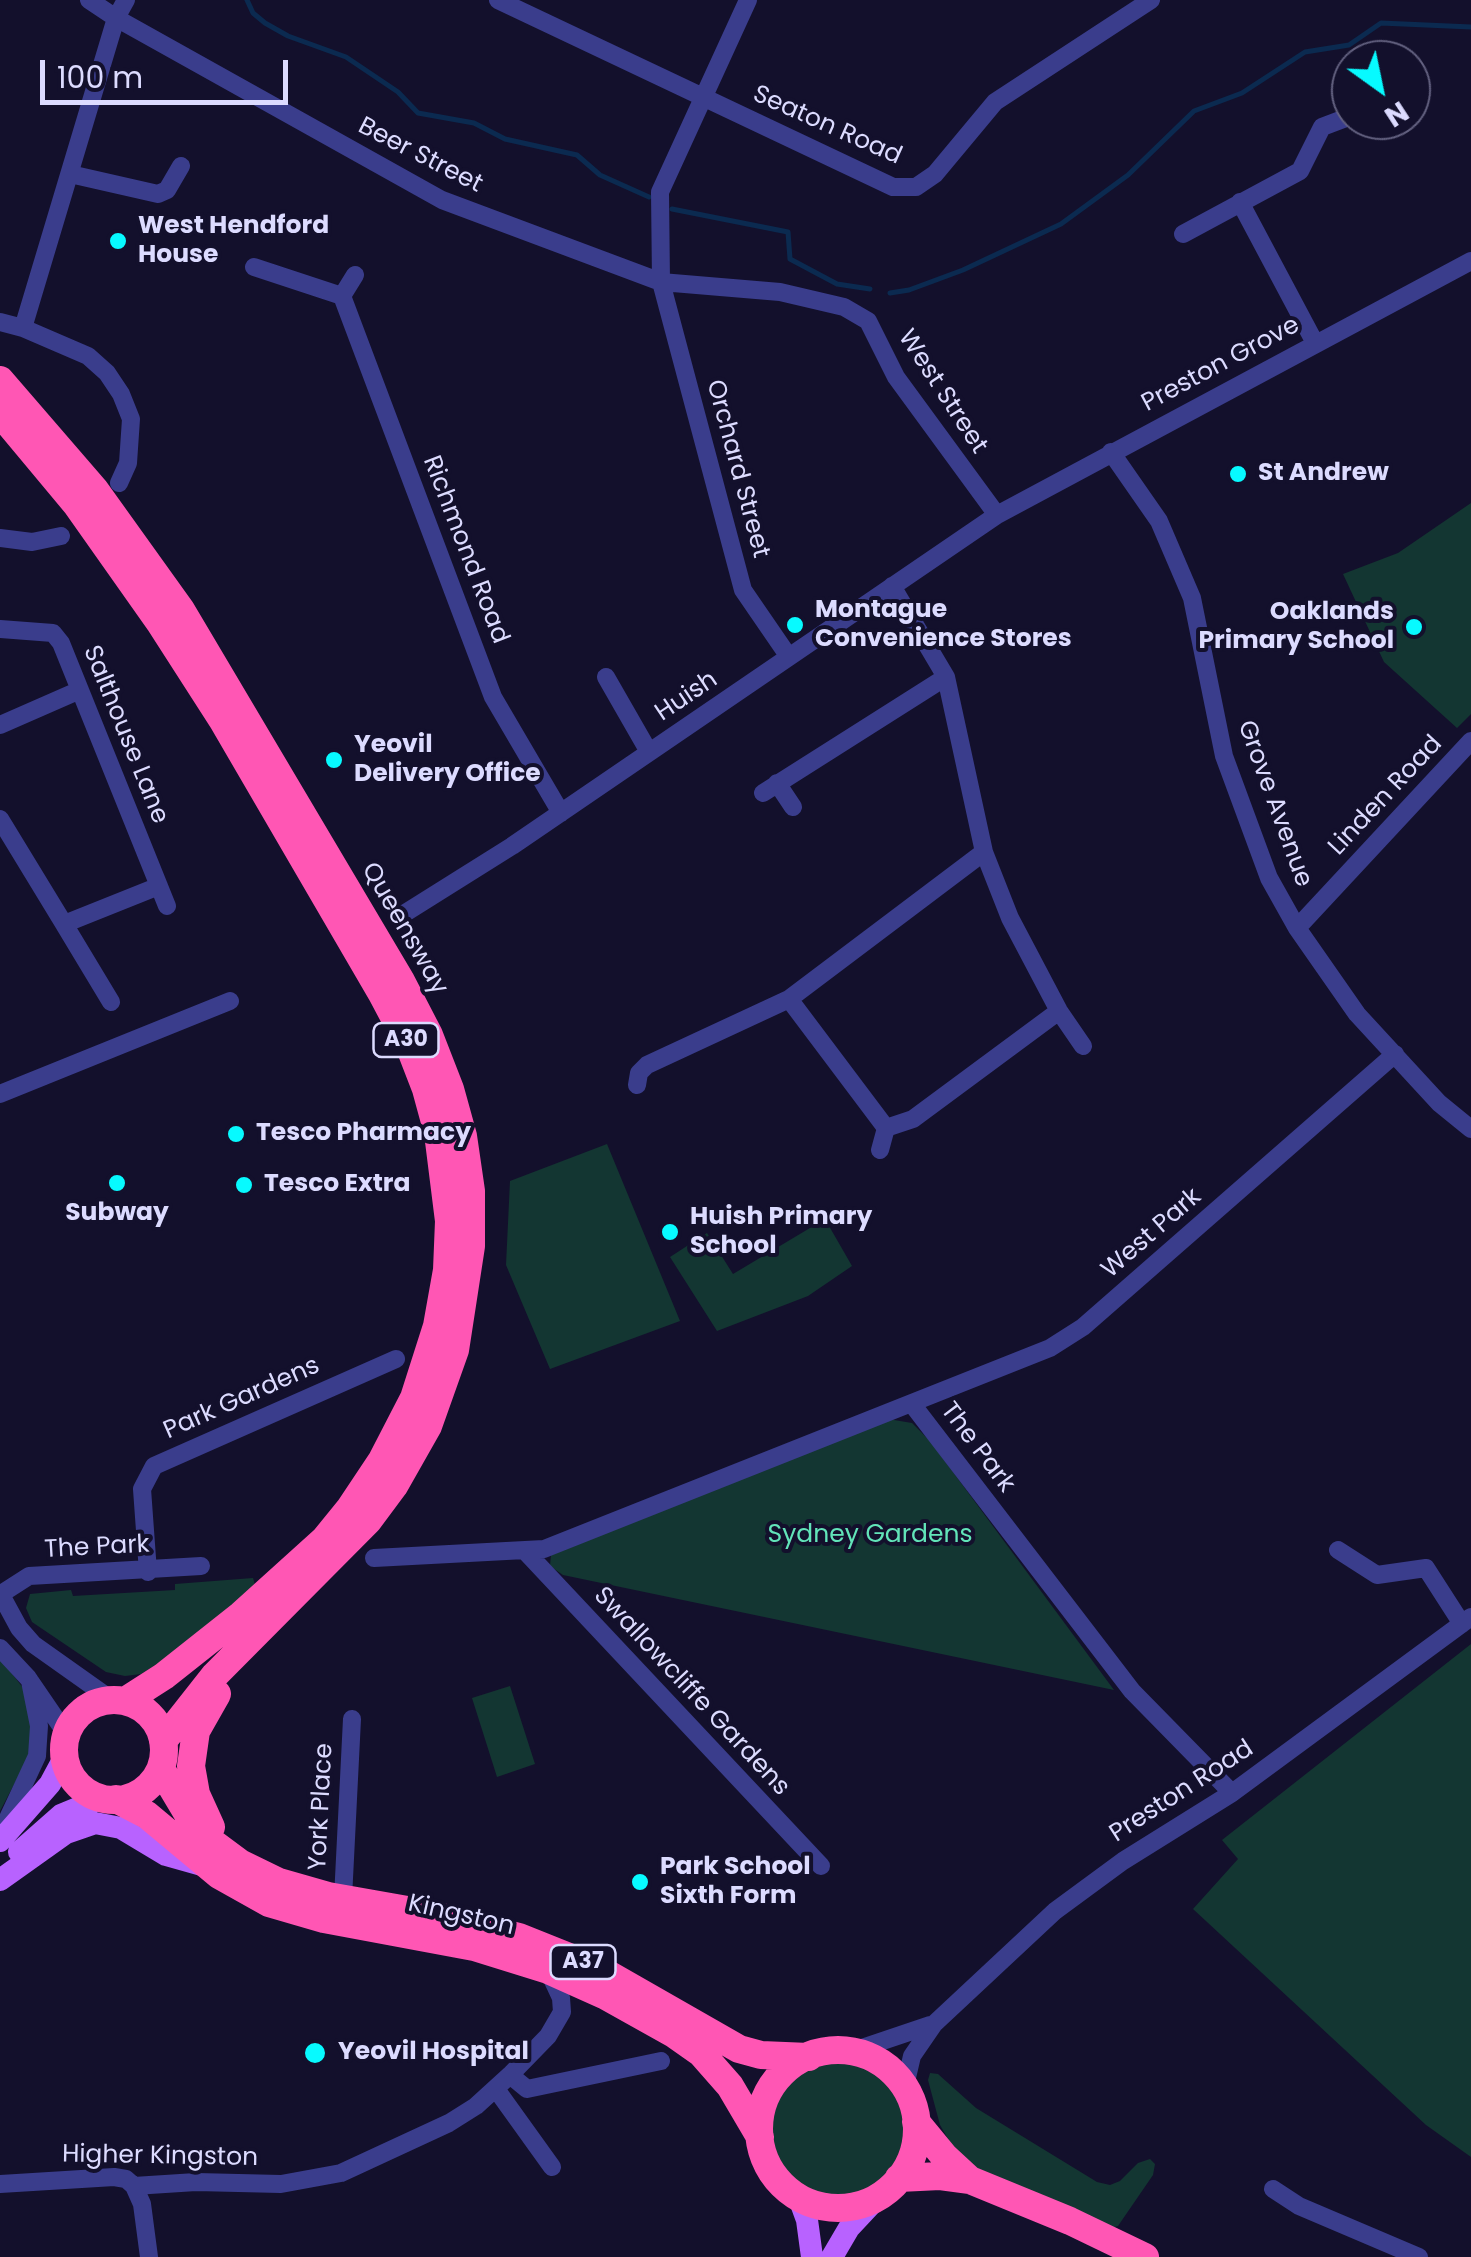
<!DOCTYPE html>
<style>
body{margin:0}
#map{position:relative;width:1471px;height:2257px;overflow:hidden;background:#13102c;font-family:Poppins,sans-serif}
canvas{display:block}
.north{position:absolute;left:1331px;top:40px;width:100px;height:100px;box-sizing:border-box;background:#13102c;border:2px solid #636180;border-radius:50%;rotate:147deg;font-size:28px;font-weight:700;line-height:40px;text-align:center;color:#dcdbff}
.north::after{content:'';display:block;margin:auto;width:35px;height:45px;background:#07faff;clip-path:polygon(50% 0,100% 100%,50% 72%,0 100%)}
.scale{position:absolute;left:40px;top:60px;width:248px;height:45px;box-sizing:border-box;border:5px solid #dcdbff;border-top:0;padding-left:12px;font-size:30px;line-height:35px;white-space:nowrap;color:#dcdbff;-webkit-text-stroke:8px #13102c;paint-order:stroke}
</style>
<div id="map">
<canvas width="1471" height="2257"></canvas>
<div class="north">N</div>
<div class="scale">100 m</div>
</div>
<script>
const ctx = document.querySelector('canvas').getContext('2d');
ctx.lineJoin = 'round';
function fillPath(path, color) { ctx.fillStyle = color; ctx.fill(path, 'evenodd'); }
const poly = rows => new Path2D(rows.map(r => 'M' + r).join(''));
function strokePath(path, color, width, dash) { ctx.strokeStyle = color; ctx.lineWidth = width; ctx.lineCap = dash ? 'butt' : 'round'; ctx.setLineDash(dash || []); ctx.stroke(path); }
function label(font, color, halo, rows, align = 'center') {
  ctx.font = font + ' Poppins,sans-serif'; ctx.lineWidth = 8; ctx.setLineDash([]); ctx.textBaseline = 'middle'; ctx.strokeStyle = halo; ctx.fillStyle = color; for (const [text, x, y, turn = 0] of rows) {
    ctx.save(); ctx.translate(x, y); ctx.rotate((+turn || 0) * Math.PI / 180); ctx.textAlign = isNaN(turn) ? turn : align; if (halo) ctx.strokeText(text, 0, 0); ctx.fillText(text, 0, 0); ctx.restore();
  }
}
fillPath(poly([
 [1471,503,1471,714,1457,728,1384,662,1343,574,1398,553],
 [607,1144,680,1321,550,1369,506,1265,510,1181],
 [825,1219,852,1266,808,1296,717,1331,670,1257,707,1233,733,1274],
 [888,1419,912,1423,930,1441,1114,1690,563,1575,550,1566,551,1555],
 [253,1578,256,1588,159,1663,141,1674,125,1676,106,1672,32,1622,26,1608,30,1594,71,1590,73,1596,175,1590,175,1584],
 [1471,1644,1471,2157,1426,2125,1193,1909,1238,1859,1222,1840],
 [0,1658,27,1693,32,1712,30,1754,0,1811],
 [510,1686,535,1764,497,1777,472,1698],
 '772 2129a67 67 0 1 1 134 0a67 67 0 1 1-134 0Z',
 [930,2073,938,2074,976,2108,1097,2182,1110,2185,1120,2181,1138,2163,1150,2159,1155,2164,1153,2175,1118,2226,1111,2228,978,2171,951,2144,940,2125,928,2080]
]), '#133632');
strokePath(poly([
 [247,0,253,13,265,23,288,36,346,57,398,92,418,113,474,123,505,139,577,155,600,175,649,197],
 [672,209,788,232,790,259,837,284,870,289],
 [890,293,909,290,963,270,1061,224,1128,175,1194,111,1242,93,1305,52,1349,45,1381,23,1471,27]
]), '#0b2a50', 5);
strokePath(poly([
 [89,0,116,18,442,200,661,282,780,292,844,307,868,321,896,377,997,515],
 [498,0,893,187,916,187,935,174,995,102,1151,0],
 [748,0,660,192,661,282,743,590,789,657],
 [1381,120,1386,130],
 [70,174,158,194,167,190,181,166],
 [1240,202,1315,343],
 [1183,234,1300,171,1322,127,1351,116],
 [254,267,342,296],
 [342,296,493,697,561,813],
 [342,296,355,275],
 [0,322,23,328,88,356,107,373,121,394,131,419,128,463,119,483],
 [23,328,116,18,126,0],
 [1111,452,1159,521,1192,598,1224,756,1269,878,1297,928,1357,1014,1439,1103,1471,1129],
 [0,538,32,542,61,536],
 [892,586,946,677,984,852,1010,918,1059,1011,1083,1046],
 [0,629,53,633,61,643,167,906],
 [606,677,649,752],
 [0,725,80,690],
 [777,783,793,807],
 [763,793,946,677],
 [0,819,64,924,159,886],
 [402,915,512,846,997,515,1471,261],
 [64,924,111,1002],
 [1297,928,1471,741],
 [789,999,886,1128],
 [637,1085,639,1073,647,1065,789,999,984,852],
 [0,1094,230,1001],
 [886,1128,913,1119,1059,1011],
 [880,1150,886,1128],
 [912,1404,1132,1691,1232,1793],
 [1338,1550,1377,1575,1426,1568,1462,1624],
 [526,1552,821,1866],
 [374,1558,544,1549,1050,1348,1083,1327,1395,1054],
 [148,1572,142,1489,154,1466,396,1359],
 [0,1593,19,1628,33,1644,112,1700],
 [1,1594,29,1576,201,1566],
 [0,1648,28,1678,67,1735],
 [2,1831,37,1756,39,1726,30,1681],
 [343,1898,352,1719],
 [850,2052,930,2025],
 [510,2075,548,2036,562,2012,561,1998,548,1970],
 [905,2086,912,2056,934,2024,1055,1911,1123,1861,1232,1793,1471,1617],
 [496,2089,552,2167],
 [0,2184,114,2177,126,2179,134,2186,196,2182,281,2184,341,2173,449,2123,476,2106,510,2075,527,2089,661,2061],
 [134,2186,142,2204,149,2257],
 [1273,2189,1299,2206,1419,2257]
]), '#3a3d8c', 18);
strokePath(poly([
 [0,1841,50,1784,65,1756],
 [19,1852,61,1815,102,1798],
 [0,1880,66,1833,95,1823,121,1828,166,1855,205,1866],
 [799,2198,807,2220,812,2257],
 [832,2257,849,2228,878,2197]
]), '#b862ff', 22);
strokePath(poly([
 [0,380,95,490,181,610,401,981,429,1035,450,1089,463,1136,471,1191,471,1246,455,1350,428,1426,394,1486,368,1521,215,1675,163,1741],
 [0,413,76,504,160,623,223,721,382,994,409,1045,426,1089,438,1133,449,1221,447,1270,437,1326,414,1398,382,1460,350,1508,324,1540,241,1615,164,1676,125,1701],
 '64 1750a50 50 0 1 1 100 0a50 50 0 1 1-100 0Z',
 [161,1769,195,1826,209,1840,240,1863,279,1882,328,1896,430,1914,519,1937,599,1969,739,2049,761,2055,809,2057],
 [116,1799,147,1815,219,1875,269,1903,324,1919,474,1947,548,1970,606,1996,674,2034,701,2053,730,2086,760,2137],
 [211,1827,196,1794,191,1766,196,1731,217,1694],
 '759 2129a79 79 0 1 1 158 0a79 79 0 1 1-158 0Z',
 [916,2122,944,2156,970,2180],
 [899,2178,940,2176,970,2180,1070,2221,1145,2257]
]), '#ff56b4', 28);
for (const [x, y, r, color] of [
 [118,241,10,"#07faff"],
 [1238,474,10,"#07faff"],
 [795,625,10,"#07faff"],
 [1414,627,10,"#07faff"],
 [334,760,10,"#07faff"],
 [236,1134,10,"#07faff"],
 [117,1183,10,"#07faff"],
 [244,1185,10,"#07faff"],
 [670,1232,10,"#07faff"],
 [640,1882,10,"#07faff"],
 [315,2053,12,"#07faff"]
]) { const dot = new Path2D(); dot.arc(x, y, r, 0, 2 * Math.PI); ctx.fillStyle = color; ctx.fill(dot); strokePath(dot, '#13102c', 4); }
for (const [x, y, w] of [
 [406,1040,65],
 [583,1962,65]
]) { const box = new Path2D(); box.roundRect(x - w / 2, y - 17, w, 34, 8); ctx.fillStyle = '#13102c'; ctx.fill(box); strokePath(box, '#dcdbff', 2.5); }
label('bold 22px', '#dcdbff', null, [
 ["A30",406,1040],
 ["A37",583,1962]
]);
label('25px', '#dcdbff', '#13102c', [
 ["Seaton Road",827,126,24],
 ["Beer Street",420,156,27],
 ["Preston Grove",1221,365,-28],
 ["West Street",942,392,57],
 ["Orchard Street",737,469,75],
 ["Richmond Road",465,550,69],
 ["Huish",687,697,-34],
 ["Salthouse Lane",125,735,68],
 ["Linden Road",1386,796,-47],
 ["Grove Avenue",1274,804,70],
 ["Queensway",404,929,60],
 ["West Park",1152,1234,-41],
 ["Park Gardens",242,1399,-24],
 ["The Park",977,1448,53],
 ["The Park",97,1548,-3],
 ["Swallowcliffe Gardens",691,1692,47],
 ["Preston Road",1182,1792,-33],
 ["York Place",322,1807,-87],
 ["Kingston",461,1916,13],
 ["Higher Kingston",160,2157,1]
]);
label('bold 25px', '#dcdbff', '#13102c', [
 ["West Hendford",138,227],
 ["House",138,256],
 ["St Andrew",1258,474],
 ["Montague",815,611],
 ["Convenience Stores",815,640],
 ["Oaklands",1394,613,"right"],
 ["Primary School",1394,642,"right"],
 ["Yeovil",354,746],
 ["Delivery Office",354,775],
 ["Tesco Pharmacy",256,1134],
 ["Tesco Extra",264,1185],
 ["Subway",117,1214,"center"],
 ["Huish Primary",690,1218],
 ["School",690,1247],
 ["Park School",660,1868],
 ["Sixth Form",660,1897],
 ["Yeovil Hospital",338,2053]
], 'left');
label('25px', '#62e4b9', '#13102c', [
 ["Sydney Gardens",870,1536]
]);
</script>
